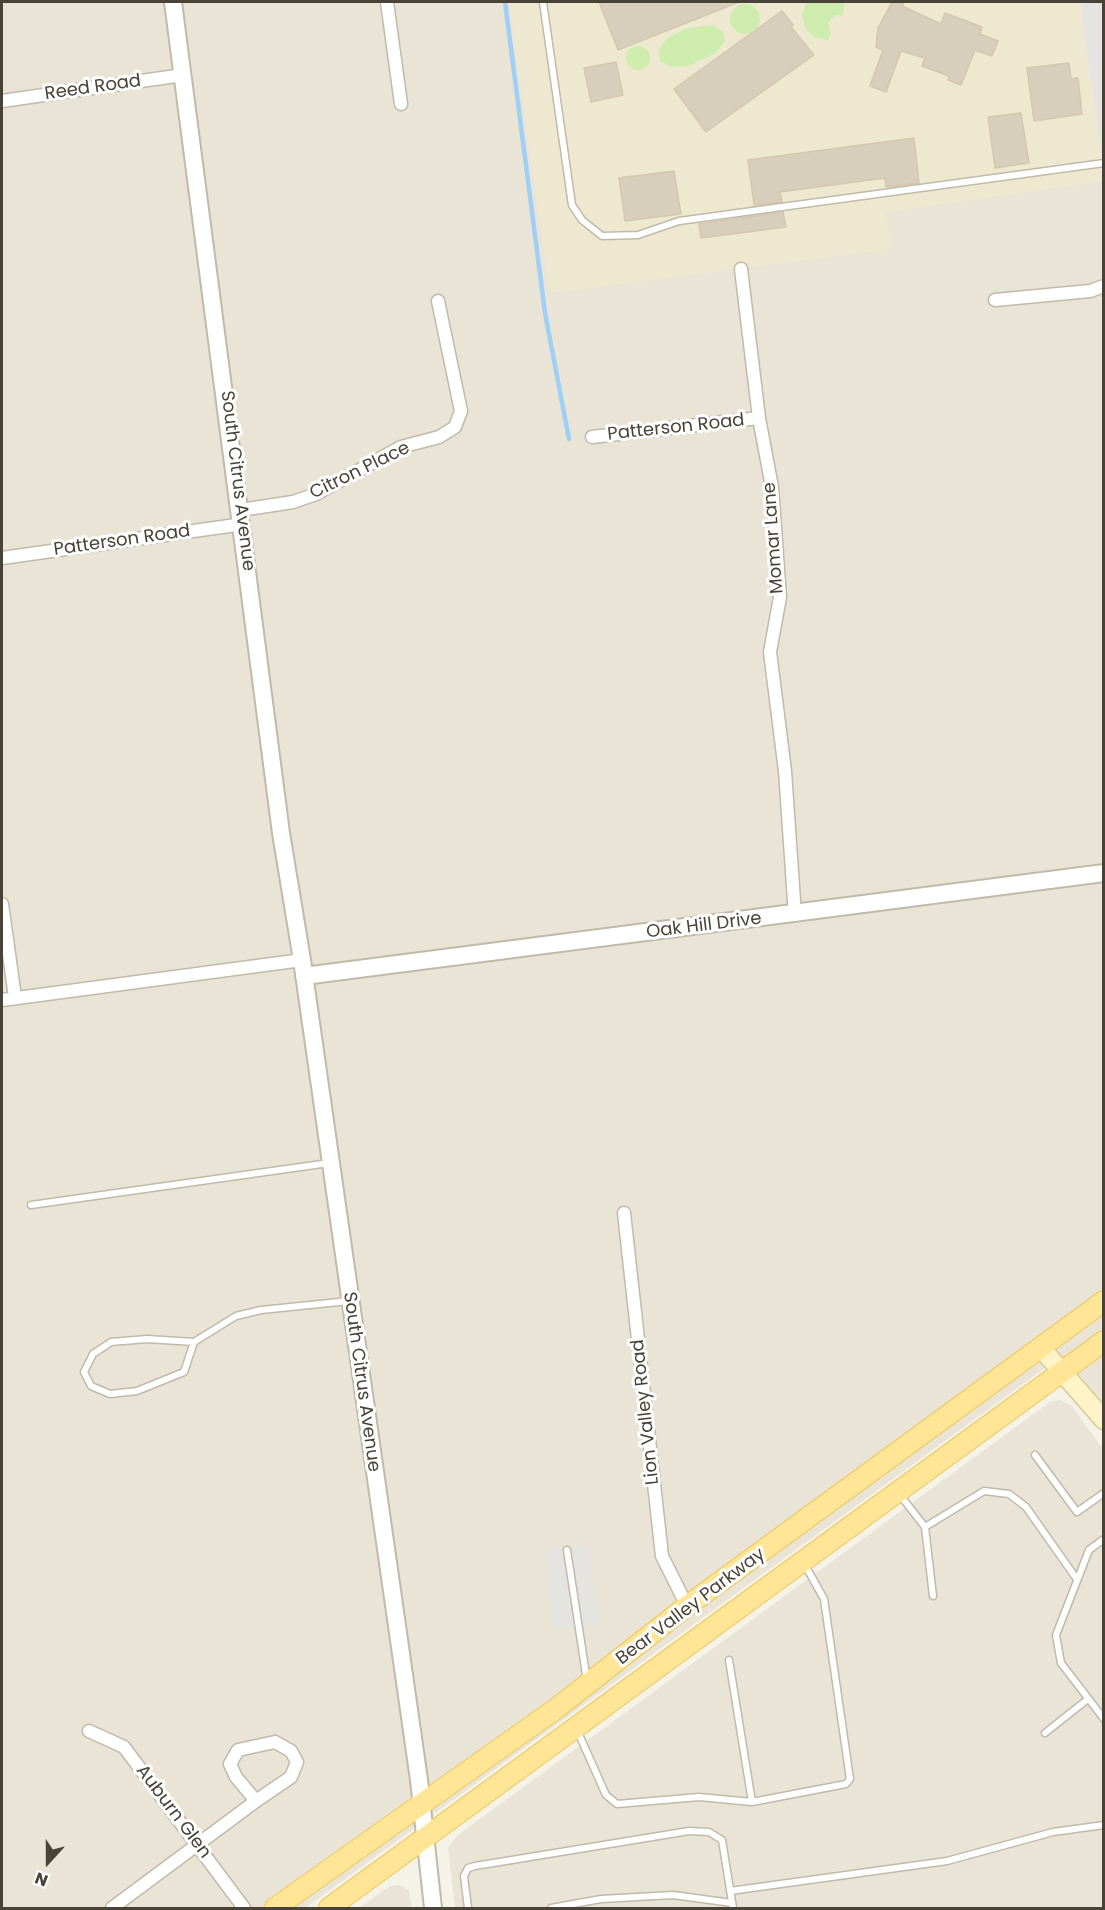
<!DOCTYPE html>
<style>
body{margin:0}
#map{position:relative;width:1105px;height:1910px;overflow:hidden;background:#f5f2e8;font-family:Poppins,sans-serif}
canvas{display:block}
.frame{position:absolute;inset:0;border:3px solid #494236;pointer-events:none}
.north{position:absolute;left:18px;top:1832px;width:60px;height:60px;-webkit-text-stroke:4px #fff;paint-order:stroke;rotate:201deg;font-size:16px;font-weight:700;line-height:24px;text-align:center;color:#494236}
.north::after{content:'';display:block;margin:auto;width:21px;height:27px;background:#494236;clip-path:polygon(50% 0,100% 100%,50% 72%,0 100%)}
</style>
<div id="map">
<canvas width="1105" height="1910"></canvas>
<div class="frame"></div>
<div class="north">N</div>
</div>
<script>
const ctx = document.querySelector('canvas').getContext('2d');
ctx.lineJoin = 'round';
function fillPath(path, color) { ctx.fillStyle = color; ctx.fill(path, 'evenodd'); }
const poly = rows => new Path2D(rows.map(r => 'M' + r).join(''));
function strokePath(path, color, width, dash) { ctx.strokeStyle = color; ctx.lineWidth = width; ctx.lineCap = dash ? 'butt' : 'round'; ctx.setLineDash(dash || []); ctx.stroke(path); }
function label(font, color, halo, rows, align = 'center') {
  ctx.font = font + ' Poppins,sans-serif'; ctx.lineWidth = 6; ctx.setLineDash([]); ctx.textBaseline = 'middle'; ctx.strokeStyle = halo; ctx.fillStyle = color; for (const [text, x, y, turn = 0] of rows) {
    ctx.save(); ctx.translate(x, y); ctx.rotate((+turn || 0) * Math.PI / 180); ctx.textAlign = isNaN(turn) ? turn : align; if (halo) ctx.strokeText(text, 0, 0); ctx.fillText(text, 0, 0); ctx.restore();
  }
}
fillPath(poly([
 [2,2,1103,2,1103,1420,1053,1362,305,1908,2,1908],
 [1060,1400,1071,1405,1103,1449,1103,1908,455,1908,448,1848,458,1835,1050,1402],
 [400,1885,409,1891,412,1908,359,1908,390,1886]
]), '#e9e4d5');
fillPath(poly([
 [509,2,1103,2,1103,181,886,212,890,249,550,293]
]), '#efe8d1');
fillPath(poly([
 [806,2,845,2,843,15,835,15,828,22,831,35,828,40,814,37,805,28,802,15],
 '730 19a15 15 0 1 1 30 0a15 15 0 1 1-30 0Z',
 [702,26,715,26,723,32,725,40,716,53,688,66,672,67,660,61,659,49,667,38,685,29],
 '626 58a12 12 0 1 1 24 0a12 12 0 1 1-24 0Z'
]), '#cdecad');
fillPath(poly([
 [1103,2,1103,161,1082,22,1082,3],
 [588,1545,598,1624,554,1629,545,1550]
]), '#e6e4e0');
strokePath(poly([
 [505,2,545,313,569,439]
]), '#a0cff6', 4.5);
const building = poly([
 [599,2,739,2,618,50,599,2],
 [892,2,904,2,902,6,941,24,945,13,982,27,980,34,998,41,992,56,975,50,961,85,948,80,949,76,922,66,925,58,901,51,886,92,870,86,883,50,876,47,878,28,892,2],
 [782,11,793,25,791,27,814,55,706,132,674,89,782,11],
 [616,62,623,95,591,102,584,68,616,62],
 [1069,63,1071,79,1078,78,1082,114,1034,121,1027,68,1069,63],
 [1021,113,1029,163,995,168,988,117,1021,113],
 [914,138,919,183,886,187,885,178,780,192,782,202,754,205,748,160,914,138],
 [674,171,681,214,625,221,619,178,674,171],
 [783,212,786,227,701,238,699,224,783,212]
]);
fillPath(building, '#d8cebc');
strokePath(building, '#d3c7af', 1.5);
const service = poly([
 [543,2,572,205,582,220,602,236,638,235,679,221,1104,163],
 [31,1205,329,1163],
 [194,1342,184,1372,137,1391,110,1394,91,1386,84,1372,93,1354,111,1342,147,1339,194,1342,236,1316,261,1310,349,1301],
 [1035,1455,1077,1512,1104,1493],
 [900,1495,925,1527,933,1596],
 [925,1527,984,1491,1009,1494,1026,1507,1076,1578],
 [1104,1539,1089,1550,1056,1635,1061,1663,1104,1719],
 [567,1550,587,1681],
 [729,1660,752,1802],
 [577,1730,606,1795,617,1804,699,1797,752,1802,846,1784,850,1779,824,1599,805,1565],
 [1045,1733,1088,1699],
 [730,1891,947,1861,1053,1832,1104,1825],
 [468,1908,464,1876,468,1868,475,1866,689,1831,709,1832,722,1840,733,1908],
 [551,1908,601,1899,673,1895,732,1903]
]);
const minor = poly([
 [387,2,401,104],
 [2,101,183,75],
 [741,269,759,418,772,487,780,597,770,652,785,771,795,915],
 [995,300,1090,291,1104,286],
 [592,437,759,418],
 [241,510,293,502,316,494,401,447,439,437,455,427,461,411,438,301],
 [2,558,243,524],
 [2,904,15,997],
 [2,1000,302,960],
 [624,1213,662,1556,687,1606],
 [89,1731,124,1747,244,1908],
 [275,1742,291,1751,297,1762,291,1777,256,1801,236,1777,230,1764,238,1750,275,1742],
 [112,1908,256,1801]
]);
const tertiary = poly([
 [173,2,281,833,302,960,419,1780,433,1908],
 [304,976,1104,873]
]);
const secondary = poly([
 [1042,1349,1104,1420]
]);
const primary = poly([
 [275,1908,557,1708,687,1606,1104,1301],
 [329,1908,1104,1341]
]);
strokePath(service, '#c1baa9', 9);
strokePath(minor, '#c1baa9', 15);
strokePath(tertiary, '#c1baa9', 20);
strokePath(secondary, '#d9c994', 21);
strokePath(primary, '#edc95e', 22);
strokePath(service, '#fff', 6);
strokePath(minor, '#fff', 12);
strokePath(tertiary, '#fff', 16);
strokePath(secondary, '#fff4c8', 18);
strokePath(primary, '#ffe697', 20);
label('18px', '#494236', '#fff', [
 ["Reed Road",93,88,-8],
 ["Patterson Road",676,428,-6],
 ["Citron Place",360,471,-26],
 ["South Citrus Avenue",237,481,83],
 ["Momar Lane",774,538,-94],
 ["Patterson Road",122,541,-8],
 ["Oak Hill Drive",704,926,-7],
 ["South Citrus Avenue",361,1382,82],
 ["Lion Valley Road",646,1412,-96],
 ["Bear Valley Parkway",691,1607,-37],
 ["Auburn Glen",173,1812,53]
]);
</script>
